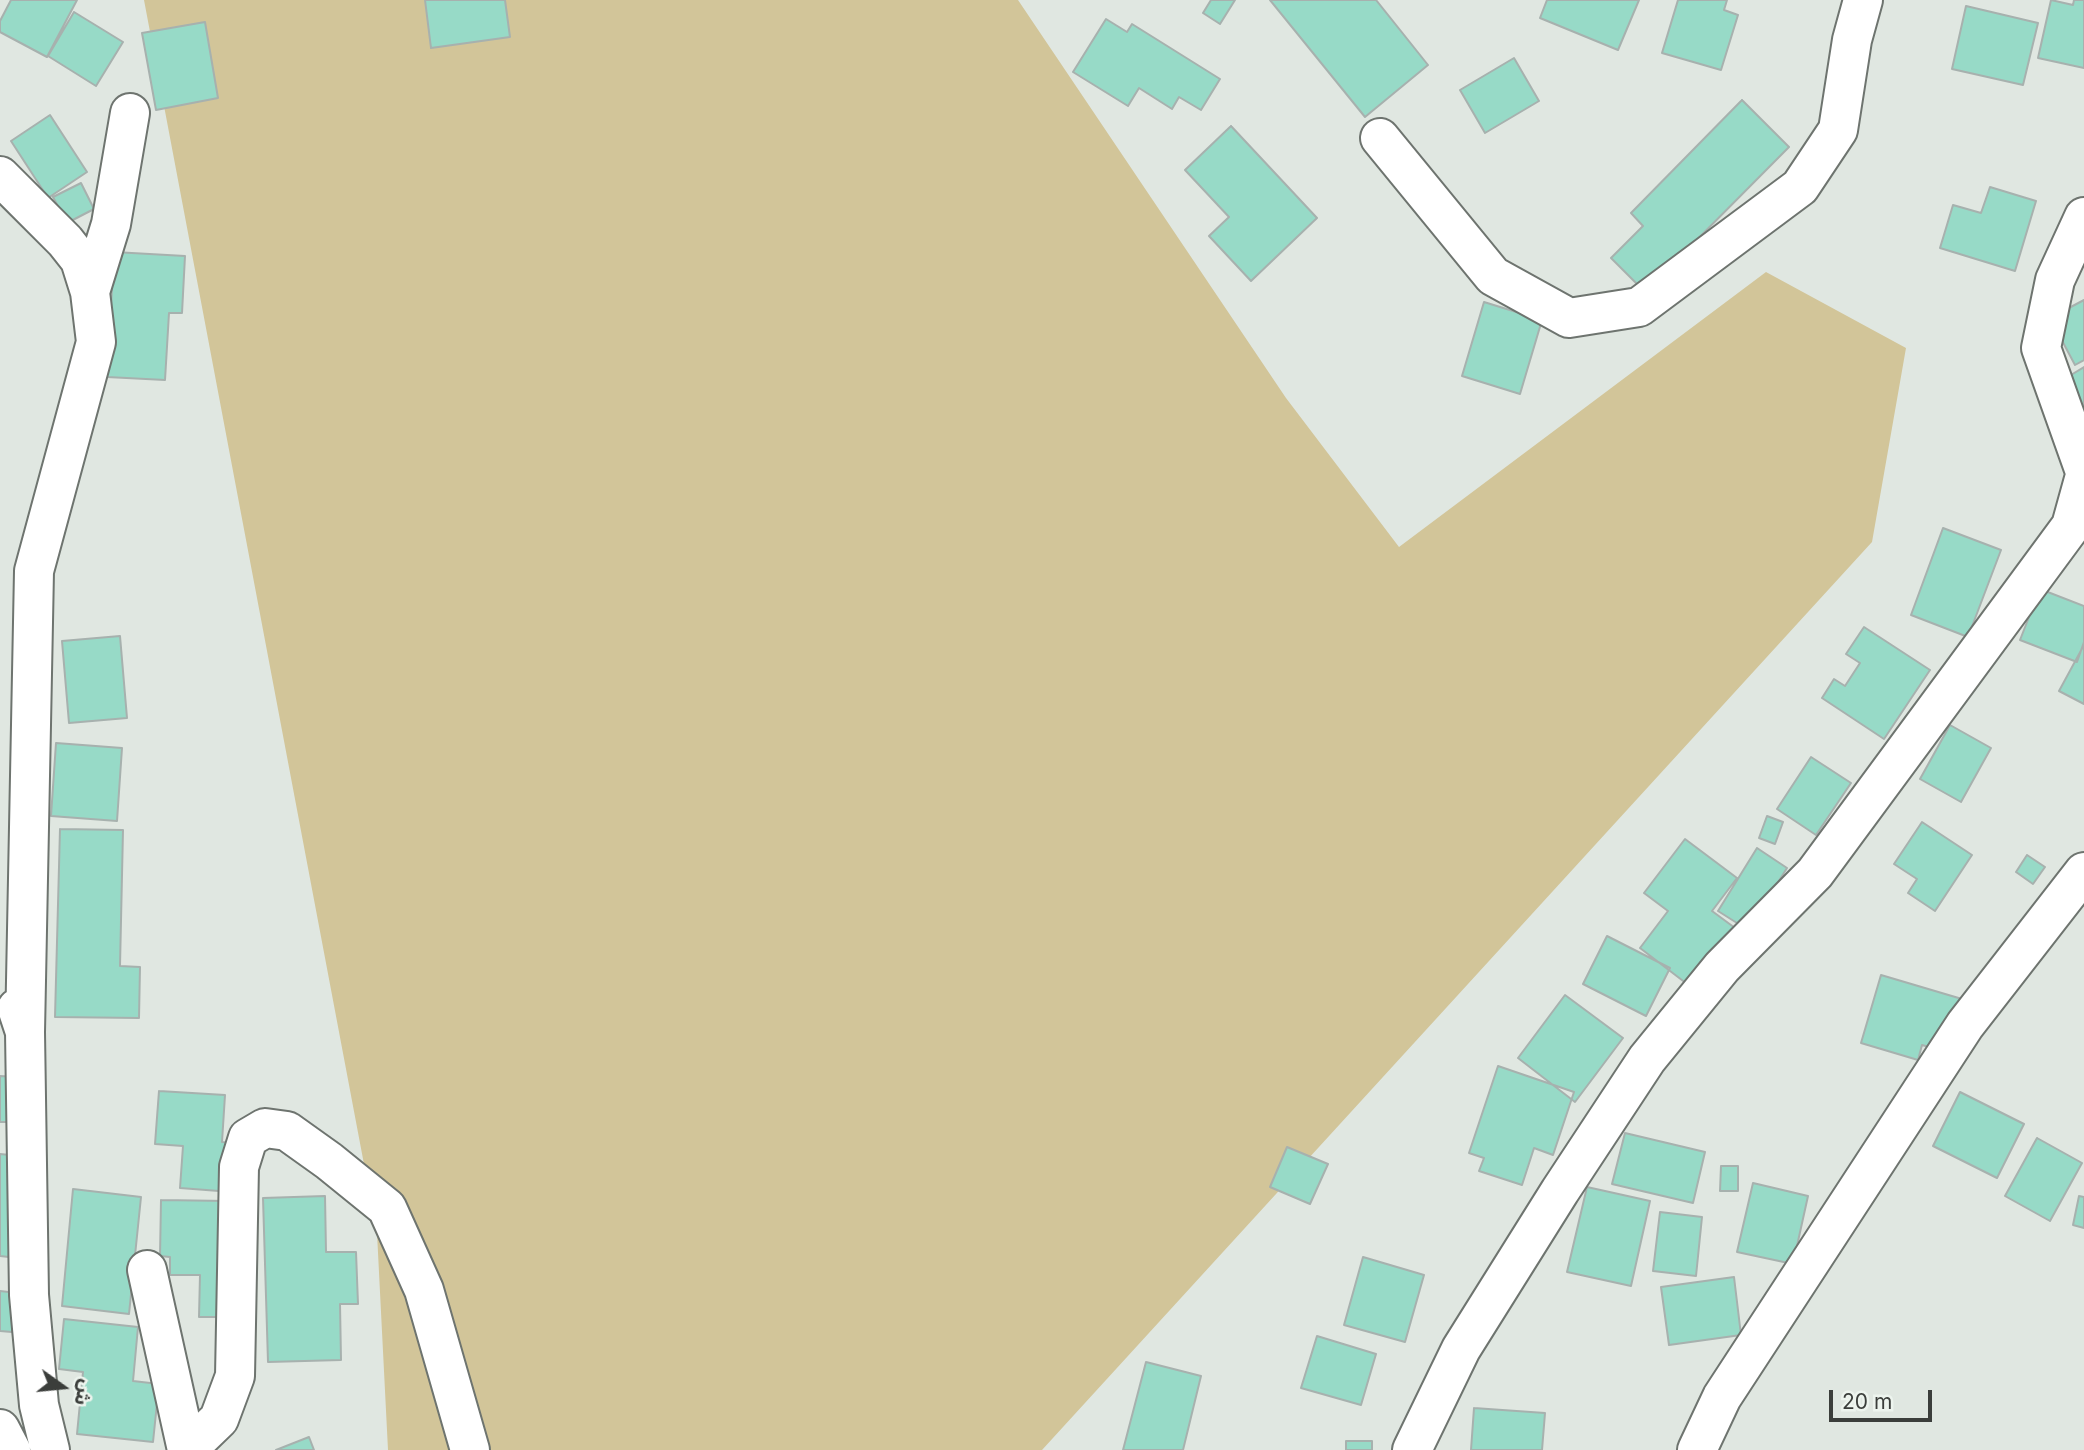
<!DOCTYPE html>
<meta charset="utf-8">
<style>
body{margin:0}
#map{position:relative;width:2084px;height:1450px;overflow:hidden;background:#e0e7e1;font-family:Inter,"Noto Sans Arabic",sans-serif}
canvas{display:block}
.north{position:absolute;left:28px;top:1352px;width:70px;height:70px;-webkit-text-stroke:5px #edf4ee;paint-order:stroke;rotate:105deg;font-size:19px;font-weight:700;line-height:28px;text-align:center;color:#3b3e3b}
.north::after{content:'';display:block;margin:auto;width:24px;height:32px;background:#3b3e3b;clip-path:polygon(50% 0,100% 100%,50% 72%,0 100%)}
.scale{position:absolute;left:1829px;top:1390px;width:103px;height:32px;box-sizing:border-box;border:4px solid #3b3e3b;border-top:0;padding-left:9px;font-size:21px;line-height:24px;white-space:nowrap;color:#3b3e3b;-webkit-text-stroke:5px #edf4ee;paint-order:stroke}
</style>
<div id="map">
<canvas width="2084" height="1450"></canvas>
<div class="north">ش</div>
<div class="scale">20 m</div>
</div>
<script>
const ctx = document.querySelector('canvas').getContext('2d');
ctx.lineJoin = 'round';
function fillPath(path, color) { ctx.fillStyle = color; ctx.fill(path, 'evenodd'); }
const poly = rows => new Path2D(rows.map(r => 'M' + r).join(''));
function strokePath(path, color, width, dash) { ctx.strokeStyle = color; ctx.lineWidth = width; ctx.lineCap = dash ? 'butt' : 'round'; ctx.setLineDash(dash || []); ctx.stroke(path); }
fillPath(poly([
 [144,0,1018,0,1286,398,1399,547,1766,272,1906,348,1872,542,1042,1450,388,1450,377,1233]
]), '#d2c599');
const building = poly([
 [11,0,77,0,47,57,0,32,0,21,11,0],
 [425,0,505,0,510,37,431,48,425,0],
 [1211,0,1235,0,1220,24,1203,13,1211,0],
 [1270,0,1376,0,1428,65,1365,117,1270,0],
 [1547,0,1639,0,1618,50,1540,18,1547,0],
 [1678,0,1727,0,1724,10,1738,15,1721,70,1662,53,1678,0],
 [2051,0,2073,5,2074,0,2084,0,2084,68,2038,58,2051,0],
 [1966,6,2038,23,2023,85,1952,69,1966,6],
 [74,12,123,42,96,86,48,56,74,12],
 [1106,19,1127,32,1132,24,1220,79,1201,110,1179,97,1172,109,1139,88,1128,106,1073,72,1106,19],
 [205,22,218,98,156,110,142,33,205,22],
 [1514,58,1539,101,1485,133,1460,90,1514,58],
 [1742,100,1789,147,1645,292,1611,258,1643,226,1631,213,1742,100],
 [50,115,87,172,48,198,11,141,50,115],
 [1231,126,1317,218,1251,281,1209,236,1229,217,1185,170,1231,126],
 [81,183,94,209,67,223,53,197,81,183],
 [1990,187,2036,201,2015,271,1940,248,1953,205,1981,213,1990,187],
 [114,252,185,256,182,313,169,313,165,380,107,377,114,252],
 [2084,300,2084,360,2075,365,2050,318,2084,300],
 [1484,302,1542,320,1520,394,1462,376,1484,302],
 [2084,367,2084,420,2061,381,2084,367],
 [1943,528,2001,550,1968,637,1911,615,1943,528],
 [2040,589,2084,606,2084,642,2077,662,2020,640,2040,589],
 [1864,627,1930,670,1884,739,1822,698,1834,679,1845,686,1860,663,1846,654,1864,627],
 [120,636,127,718,69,723,62,641,120,636],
 [2084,645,2084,704,2059,691,2084,645],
 [1950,725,1991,748,1961,802,1920,779,1950,725],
 [56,743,122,748,117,821,51,816,56,743],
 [1811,757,1851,783,1816,835,1777,809,1811,757],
 [1767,816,1783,822,1775,844,1759,838,1767,816],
 [1922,822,1972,855,1935,911,1908,893,1917,879,1894,864,1922,822],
 [60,829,123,830,120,966,140,967,139,1018,55,1017,60,829],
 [1685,839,1737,878,1712,911,1735,928,1691,987,1640,948,1668,911,1644,893,1685,839],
 [1757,848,1787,868,1748,930,1718,911,1757,848],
 [2027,855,2045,867,2033,884,2016,872,2027,855],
 [1607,936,1670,968,1646,1016,1583,984,1607,936],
 [1881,975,1962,999,1947,1052,1922,1045,1918,1060,1861,1043,1881,975],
 [1565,995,1623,1038,1575,1102,1518,1058,1565,995],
 [1498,1066,1574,1092,1553,1155,1534,1148,1522,1185,1479,1171,1484,1158,1469,1153,1498,1066],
 [0,1076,16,1077,14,1122,0,1122,0,1076],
 [159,1091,225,1095,222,1142,236,1143,232,1192,180,1188,183,1146,155,1144,159,1091],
 [1960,1092,2024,1124,1997,1178,1933,1146,1960,1092],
 [1625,1133,1705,1152,1693,1203,1612,1184,1625,1133],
 [2037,1138,2082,1163,2050,1221,2005,1196,2037,1138],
 [1287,1147,1328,1164,1310,1204,1270,1187,1287,1147],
 [0,1154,20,1156,9,1257,0,1256,0,1154],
 [1721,1166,1738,1166,1738,1191,1720,1191,1721,1166],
 [1753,1183,1808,1196,1793,1264,1737,1252,1753,1183],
 [1587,1187,1650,1201,1631,1286,1567,1272,1587,1187],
 [73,1189,141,1197,129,1314,62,1306,73,1189],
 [325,1196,326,1252,356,1252,358,1304,340,1304,341,1360,268,1362,263,1198,325,1196],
 [2079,1196,2084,1197,2084,1228,2073,1225,2079,1196],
 [161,1200,227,1201,226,1317,199,1317,200,1275,170,1275,170,1257,160,1256,161,1200],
 [1660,1212,1702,1217,1696,1276,1653,1271,1660,1212],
 [1363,1257,1424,1275,1405,1342,1344,1325,1363,1257],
 [1734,1277,1741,1335,1669,1345,1661,1287,1734,1277],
 [0,1291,17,1293,12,1332,0,1331,0,1291],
 [64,1319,138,1327,133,1381,159,1384,153,1442,77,1434,83,1372,59,1369,64,1319],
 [1317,1336,1376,1354,1361,1405,1301,1388,1317,1336],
 [1146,1362,1201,1376,1183,1450,1123,1450,1146,1362],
 [1474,1408,1545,1413,1542,1450,1471,1450,1474,1408],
 [309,1437,314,1450,276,1450,309,1437],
 [1346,1441,1372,1441,1372,1450,1346,1450,1346,1441]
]);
fillPath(building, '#97dac7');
strokePath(building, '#a7b1ae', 2);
const minor = poly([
 [1380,138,1493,276,1569,318,1639,307,1800,187,1838,130,1852,40,1863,0],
 [0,176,65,241,80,260,90,292,96,342,34,571,25,1032],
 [2084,217,2055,280,2041,348,2084,469],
 [90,292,111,224,130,113],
 [17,1008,25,1032,29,1295,39,1405,50,1450],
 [147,1270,187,1450],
 [0,1429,11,1450],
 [187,1450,219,1419,235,1376,239,1167,248,1138,265,1128,287,1131,329,1161,387,1208,424,1290,470,1450],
 [1412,1450,1461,1349,1560,1191,1647,1059,1722,967,1815,873,2071,526,2084,479],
 [1697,1450,1722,1397,1965,1025,2084,872]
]);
strokePath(minor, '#6e746f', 42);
strokePath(minor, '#fff', 38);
</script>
